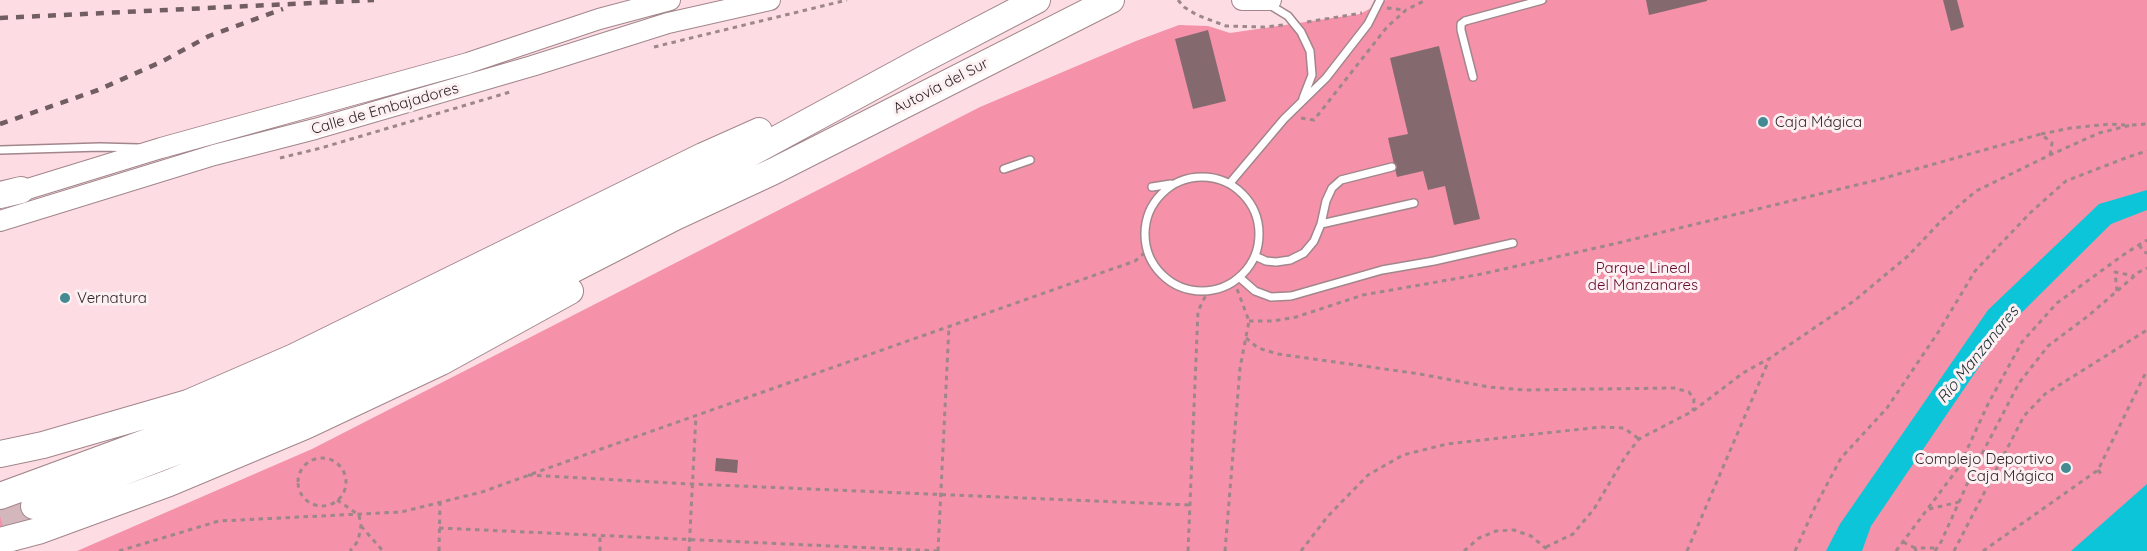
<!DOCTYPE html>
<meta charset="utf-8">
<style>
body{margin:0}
canvas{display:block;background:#fddde3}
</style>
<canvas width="2147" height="551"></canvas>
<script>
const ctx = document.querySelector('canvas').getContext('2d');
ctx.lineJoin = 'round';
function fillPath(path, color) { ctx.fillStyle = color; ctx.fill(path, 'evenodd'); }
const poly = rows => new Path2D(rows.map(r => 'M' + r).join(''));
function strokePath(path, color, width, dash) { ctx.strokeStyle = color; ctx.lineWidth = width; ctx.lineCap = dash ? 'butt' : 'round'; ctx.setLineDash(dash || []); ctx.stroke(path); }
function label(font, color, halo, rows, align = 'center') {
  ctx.font = font + ' Quicksand,sans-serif'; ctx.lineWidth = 6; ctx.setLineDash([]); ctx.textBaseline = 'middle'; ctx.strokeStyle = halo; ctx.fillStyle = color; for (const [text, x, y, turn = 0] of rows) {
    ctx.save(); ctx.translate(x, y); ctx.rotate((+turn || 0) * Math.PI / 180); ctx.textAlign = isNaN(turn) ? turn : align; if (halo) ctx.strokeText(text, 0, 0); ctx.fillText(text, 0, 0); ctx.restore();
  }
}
fillPath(poly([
 [1386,0,2147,0,2147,551,77,551,312,449,980,107,1136,41,1179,25,1208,26,1230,33,1360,14],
 [24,500,31,516,0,529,0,509]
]), '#f591a9');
fillPath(poly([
 [2147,190,2147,210,2111,224,2004,330,1871,526,1862,551,1826,551,1840,524,1988,310,2099,204],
 [2147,484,2147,551,2071,551]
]), '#0dc5d8');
fillPath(poly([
 [1646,0,1707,0,1707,1,1649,15],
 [1943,0,1957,0,1964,27,1951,31],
 [1208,30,1226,101,1193,109,1175,39],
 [1439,46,1480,219,1454,225,1445,186,1428,190,1423,171,1397,177,1388,138,1408,134,1390,58],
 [716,458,738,460,737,473,715,471]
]), '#84696e');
strokePath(poly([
 [0,516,34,506]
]), '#d3b7bc', 26, [26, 13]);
const lane = poly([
 [1270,5,1288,16,1301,32,1310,51,1312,75,1303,98],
 [1473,77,1461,30,1461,24,1465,21,1542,0],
 [0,150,100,147,138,148],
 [1004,169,1030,160],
 '1145 234a57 57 0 1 1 114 0a57 57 0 1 1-114 0Z',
 [1230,183,1284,119,1326,78,1368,24,1380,0],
 [1152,187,1171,184],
 [1321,224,1414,203],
 [1255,256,1266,261,1276,262,1290,260,1304,253,1314,241,1321,224,1326,201,1332,188,1341,180,1392,167],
 [1239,277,1255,291,1271,297,1291,296,1382,270,1434,261,1513,243]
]);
const secondary = poly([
 [1242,0,1271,0],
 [8,195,161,148,468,63,599,19,670,0],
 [0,221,214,155,315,129,532,66,668,23,770,0]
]);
const highway = poly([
 [0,195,21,190],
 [0,454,43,445,188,403,294,357,703,156,759,131],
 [0,496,150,441,299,379,510,277,703,179,924,59,1037,0],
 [34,506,251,423,373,369,457,329,675,217,772,172,1111,0],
 [0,541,38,531,169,483,305,426,441,362,570,291]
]);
strokePath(lane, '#a2868c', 10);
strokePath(secondary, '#a2868c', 22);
strokePath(highway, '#a2868c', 28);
strokePath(poly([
 [1178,0,1184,7,1197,15,1226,26,1264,27,1283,25],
 [1387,8,1406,10],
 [1307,22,1362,13],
 [654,47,847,0],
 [1301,118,1314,120,1387,27,1406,10,1426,0],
 [2132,125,2147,124],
 [2041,134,2071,128,2110,124,2125,125],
 [280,158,321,148,510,92],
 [2139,245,2144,252,2147,253],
 [2117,291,2115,272,2134,276],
 [1249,321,1273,321,1296,317,1363,295,1482,274,1622,242,1877,180,2041,134,2052,143,2050,155],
 [1246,338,1258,348,1278,354,1420,374,1489,387,1524,390,1674,388,1689,392,1694,399,1693,411],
 '298 482a24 24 0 1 1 48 0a24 24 0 1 1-48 0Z',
 [2098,470,2102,475],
 [528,475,692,484,1190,505],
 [337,500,359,515,361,526,358,541,350,551],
 [1929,509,1959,502],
 [361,526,383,551],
 [439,528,940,551],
 [1903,542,1915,548],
 [1546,547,1573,534,1594,509,1625,457,1639,439,1693,411,1743,373,1770,358,1854,301,1908,256,1941,221,1976,191,2050,155,2099,133,2131,125],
 [119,551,219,521,401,512,482,492,601,449,1135,261,1147,251],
 [439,551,440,502],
 [600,551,600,536],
 [689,551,696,415],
 [938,551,949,326],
 [1188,551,1198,311,1208,291],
 [1225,551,1240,368,1249,321,1237,289],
 [1301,551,1328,516,1368,475,1403,455,1447,444,1600,427,1624,428,1639,439],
 [1464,551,1479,538,1496,531,1514,530,1531,536,1549,551],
 [1687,551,1769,360],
 [1795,551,1815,507,1841,458,1887,408,1939,331,1975,271,2030,213,2066,181,2128,157,2147,151],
 [1896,551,1959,467,1988,404,2022,342,2057,303,2126,253,2147,240],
 [1916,551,1915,548,1937,548],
 [1935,551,1941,542,1973,471,2019,383,2048,346,2088,316,2139,272,2147,268],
 [1954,551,2024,416,2045,394,2147,330],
 [1983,551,2098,470,2147,370]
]), '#9e878b', 3, [4.5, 4.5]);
strokePath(lane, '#fff', 7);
strokePath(secondary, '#fff', 20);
strokePath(highway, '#fff', 26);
strokePath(poly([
 [0,18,374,0],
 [0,124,98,90,161,62,209,36,283,9]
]), '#715e62', 4.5, [8, 8]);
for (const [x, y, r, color] of [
 [1763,122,6,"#438a93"],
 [65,298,6,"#438a93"],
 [2066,468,6,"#438a93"]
]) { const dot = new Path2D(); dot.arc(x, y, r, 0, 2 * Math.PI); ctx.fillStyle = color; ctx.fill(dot); strokePath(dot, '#fdf0f2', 2); }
label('15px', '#2b1f22', '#fdf0f2', [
 ["Autovía del Sur",941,86,-27],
 ["Calle de Embajadores",385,109,-16]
]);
label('15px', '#2b1f22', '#fdf0f2', [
 ["Caja Mágica",1775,122],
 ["Vernatura",77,298],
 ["Complejo Deportivo",2054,459,"right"],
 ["Caja Mágica",2054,476,"right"]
], 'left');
label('15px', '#65072d', '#fdf0f2', [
 ["Parque Lineal",1643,268],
 ["del Manzanares",1643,285]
]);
label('italic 16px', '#162f32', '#fdf0f2', [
 ["Río Manzanares",1978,355,-51]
]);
</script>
